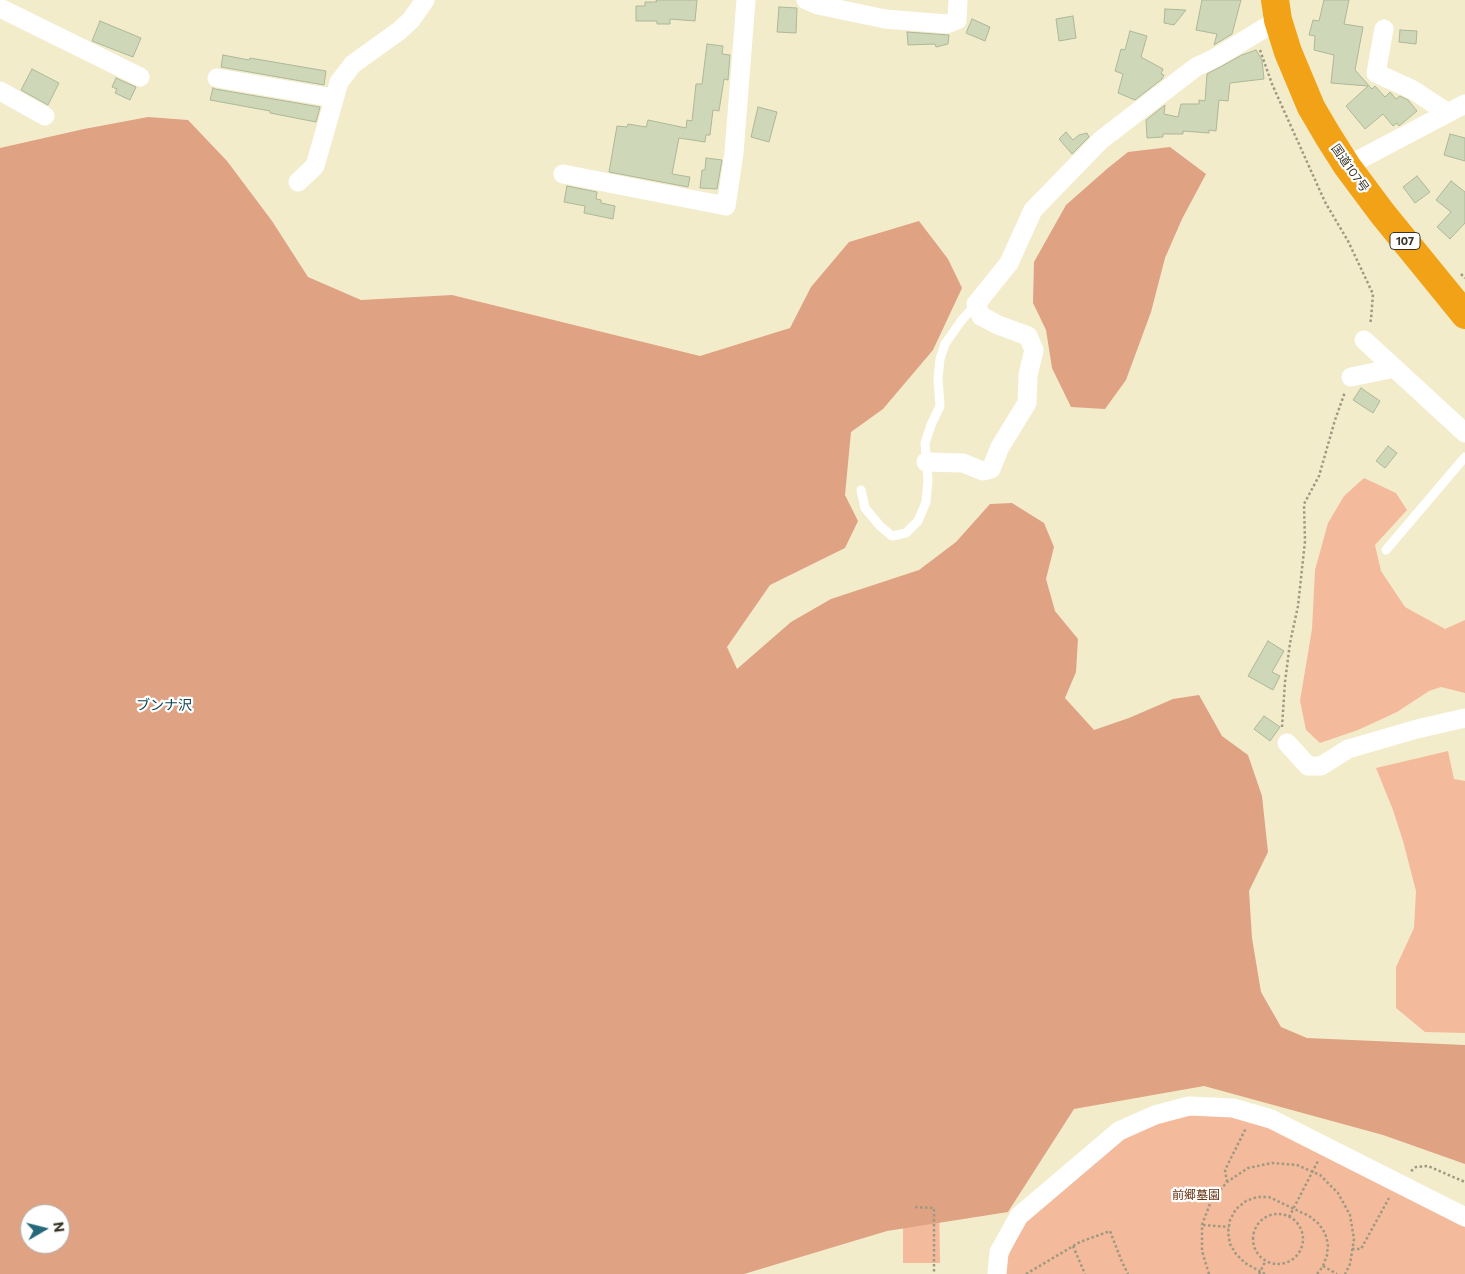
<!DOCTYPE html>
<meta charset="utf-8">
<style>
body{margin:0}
#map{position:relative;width:1465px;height:1274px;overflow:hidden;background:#f3eccb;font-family:Commissioner,sans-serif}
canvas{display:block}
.north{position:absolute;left:20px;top:1204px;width:50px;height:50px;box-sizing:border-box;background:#fff;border:1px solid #afaea9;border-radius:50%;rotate:82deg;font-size:14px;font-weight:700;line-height:20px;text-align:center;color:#383528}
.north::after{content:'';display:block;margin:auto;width:18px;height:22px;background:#25697b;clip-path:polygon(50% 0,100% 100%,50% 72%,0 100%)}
</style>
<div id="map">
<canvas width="1465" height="1274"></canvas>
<div class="north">N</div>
</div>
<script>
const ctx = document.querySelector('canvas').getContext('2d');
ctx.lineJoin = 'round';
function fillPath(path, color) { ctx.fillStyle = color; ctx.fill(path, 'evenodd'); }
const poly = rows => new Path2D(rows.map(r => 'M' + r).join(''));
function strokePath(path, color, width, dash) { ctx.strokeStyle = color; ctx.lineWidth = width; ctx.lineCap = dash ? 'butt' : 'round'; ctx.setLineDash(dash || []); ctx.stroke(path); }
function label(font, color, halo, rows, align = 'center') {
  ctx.font = font + ' Commissioner,"Noto Sans JP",sans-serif'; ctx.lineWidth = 4.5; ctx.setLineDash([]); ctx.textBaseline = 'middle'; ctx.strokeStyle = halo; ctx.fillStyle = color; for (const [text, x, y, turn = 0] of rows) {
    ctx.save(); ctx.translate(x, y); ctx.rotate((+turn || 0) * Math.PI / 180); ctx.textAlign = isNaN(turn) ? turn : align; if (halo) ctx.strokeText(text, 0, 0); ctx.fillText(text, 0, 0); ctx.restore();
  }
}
fillPath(poly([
 [1364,478,1396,493,1407,510,1375,545,1381,571,1405,607,1445,629,1465,620,1465,693,1441,687,1429,691,1397,712,1358,730,1320,743,1306,730,1300,701,1312,629,1315,570,1328,523,1344,496],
 [1448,751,1454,779,1465,781,1465,1033,1425,1032,1396,1008,1396,967,1414,928,1416,891,1403,841,1393,810,1376,768],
 [1186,1115,1226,1115,1274,1128,1465,1227,1465,1274,1004,1274,1008,1257,1021,1227,1106,1149,1146,1127],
 [903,1193,939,1193,940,1263,903,1263]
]), '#f4ba9c');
fillPath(poly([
 [148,117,188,120,227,161,272,221,308,277,361,300,452,295,700,356,790,328,811,287,849,242,919,221,948,259,962,288,933,350,883,409,851,432,845,495,858,521,845,548,770,585,727,647,737,669,791,622,831,599,919,570,956,542,990,504,1012,503,1044,523,1054,547,1046,579,1055,611,1078,639,1076,672,1065,698,1094,730,1129,718,1173,699,1199,695,1222,736,1248,755,1262,796,1268,852,1249,891,1252,938,1261,992,1281,1027,1307,1038,1465,1045,1465,1164,1383,1135,1204,1086,1074,1109,1008,1212,887,1231,744,1274,0,1274,0,148,84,129],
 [30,1214,60,1214,60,1244,30,1244],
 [1170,147,1206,174,1182,219,1165,258,1151,312,1126,380,1105,409,1071,407,1052,368,1046,330,1033,303,1034,262,1066,205,1108,168,1128,152]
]), '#dfa283');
const building = poly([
 [656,0,697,0,695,21,670,19,670,24,657,24,657,21,636,21,636,6,645,6,645,2,657,2,656,0],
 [1202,0,1241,0,1232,34,1214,45,1217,34,1196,30,1202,0],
 [1324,0,1349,0,1344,24,1363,27,1355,70,1372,89,1375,86,1385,97,1390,92,1396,99,1400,96,1408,100,1417,111,1399,126,1397,123,1393,126,1383,114,1365,129,1346,106,1368,86,1331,83,1334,55,1314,50,1315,36,1309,35,1313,20,1319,21,1324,0],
 [779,7,797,8,796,33,777,32,779,7],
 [1165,9,1186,10,1174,25,1164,23,1165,9],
 [1073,16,1076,38,1059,41,1056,19,1073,16],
 [972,19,990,27,985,41,966,33,972,19],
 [100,21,141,38,133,57,92,41,100,21],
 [1400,30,1417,31,1416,44,1399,42,1400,30],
 [1130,31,1147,36,1141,57,1163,69,1161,74,1164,75,1162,79,1135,100,1118,93,1123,74,1115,71,1121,49,1125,50,1130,31],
 [907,32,949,35,948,44,936,47,935,44,908,45,907,32],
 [707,44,723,46,722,54,730,55,728,80,724,79,719,111,713,110,710,135,706,135,705,142,679,138,672,174,690,177,688,187,609,172,617,126,627,127,628,124,646,127,648,120,686,128,687,120,692,121,696,84,702,84,707,44],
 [1256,50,1262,60,1264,79,1230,83,1228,101,1219,100,1216,131,1209,130,1209,133,1183,131,1183,134,1163,134,1163,137,1147,138,1146,120,1165,105,1164,114,1178,117,1181,104,1199,104,1199,100,1205,101,1207,74,1242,55,1256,50],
 [223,55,249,60,250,58,326,71,324,85,221,67,223,55],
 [32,69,59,83,48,105,21,90,32,69],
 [116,78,136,87,130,100,115,93,117,89,112,87,116,78],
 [213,88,215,89,320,107,316,122,270,113,270,111,210,100,213,88],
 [758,107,777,112,769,142,751,137,758,107],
 [1066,132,1073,140,1079,135,1087,133,1089,137,1072,154,1059,139,1066,132],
 [1450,134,1465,138,1465,161,1444,155,1450,134],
 [706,158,722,160,717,189,700,188,702,170,705,170,706,158],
 [1417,176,1430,192,1415,203,1403,187,1417,176],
 [1451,181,1465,192,1465,223,1450,239,1437,227,1451,212,1436,200,1451,181],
 [567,186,597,192,596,199,601,200,601,203,615,206,613,219,584,213,585,206,564,202,567,186],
 [1361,388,1380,401,1373,413,1353,400,1361,388],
 [1388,446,1397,453,1385,468,1376,461,1388,446],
 [1268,641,1284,651,1272,672,1280,676,1273,690,1248,676,1268,641],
 [1264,716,1280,727,1270,741,1254,729,1264,716]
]);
fillPath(building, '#ced8b8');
strokePath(building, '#adb798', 1);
strokePath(poly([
 [1260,50,1272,84,1325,202,1348,241,1373,294,1371,319,1370,324],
 [1461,274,1465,278],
 [1282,727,1285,682,1290,643,1298,606,1305,541,1304,504,1319,476,1335,420,1345,392],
 [1411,1171,1416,1167,1428,1166,1465,1182],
 [1227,1182,1225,1170,1246,1128],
 [915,1207,934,1208,934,1274],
 '1253 1239a25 25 0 1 1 50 0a25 25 0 1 1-50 0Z',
 [1289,1217,1318,1161],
 [1203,1225,1229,1227],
 [1073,1246,1085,1274],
 [1352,1249,1361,1249,1389,1198],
 [1323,1266,1337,1274],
 [1026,1274,1080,1242,1110,1231,1122,1262,1128,1274],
 [1209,1274,1202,1251,1202,1225,1211,1201,1227,1182,1248,1168,1272,1163,1297,1165,1320,1175,1338,1193,1350,1215,1354,1239,1350,1264,1345,1274],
 [1259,1274,1265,1262],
 [1265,1274,1245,1263,1236,1254,1230,1244,1228,1232,1230,1220,1236,1209,1246,1201,1257,1197,1269,1197,1309,1216,1319,1224,1325,1233,1328,1244,1327,1255,1323,1266,1317,1274]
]), '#9e9981', 2.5, [2.5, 2.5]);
strokePath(poly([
 [861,490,865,508,880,526,892,536,906,533,918,521,926,502,928,480,925,443,931,425,940,406,938,378,940,359,945,344,961,321,976,304],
 [1386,550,1465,457]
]), '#fff', 9);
strokePath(poly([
 [806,0,818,5,885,19,947,24,957,20,958,0],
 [0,8,140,77],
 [1384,29,1376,73,1413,90,1448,113],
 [217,78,334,98],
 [0,91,45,116],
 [1347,166,1465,104],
 [563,174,726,206,734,153,746,0],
 [298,182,315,166,339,82,353,64,399,31,411,20,425,0],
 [1364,340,1465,433],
 [1351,377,1395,368],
 [926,462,963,463,983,471,991,469,1000,447,1027,403,1028,375,1034,350,1028,336,998,325,981,316,976,304,1009,263,1033,210,1101,140,1196,67,1215,58,1278,20],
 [1287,743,1308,766,1321,766,1348,749,1417,729,1465,718],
 [997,1274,999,1252,1019,1216,1119,1131,1155,1115,1189,1106,1233,1108,1271,1119,1465,1217]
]), '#fff', 19);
strokePath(poly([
 [1275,0,1278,20,1288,52,1311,107,1328,136,1347,166,1382,213,1465,315]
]), '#f2a216', 28);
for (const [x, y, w] of [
 [1405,241,30]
]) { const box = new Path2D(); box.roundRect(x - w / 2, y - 8.5, w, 17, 4); ctx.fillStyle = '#fff'; ctx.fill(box); strokePath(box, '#383528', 1); }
label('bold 11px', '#383528', null, [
 ["107",1405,241]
]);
label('12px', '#383528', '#fff', [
 ["国道107号",1350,168,55]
]);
label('12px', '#68300d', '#fff', [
 ["前郷墓園",1196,1195]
]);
label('14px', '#0c4553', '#fff', [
 ["ブンナ沢",164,705]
]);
</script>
